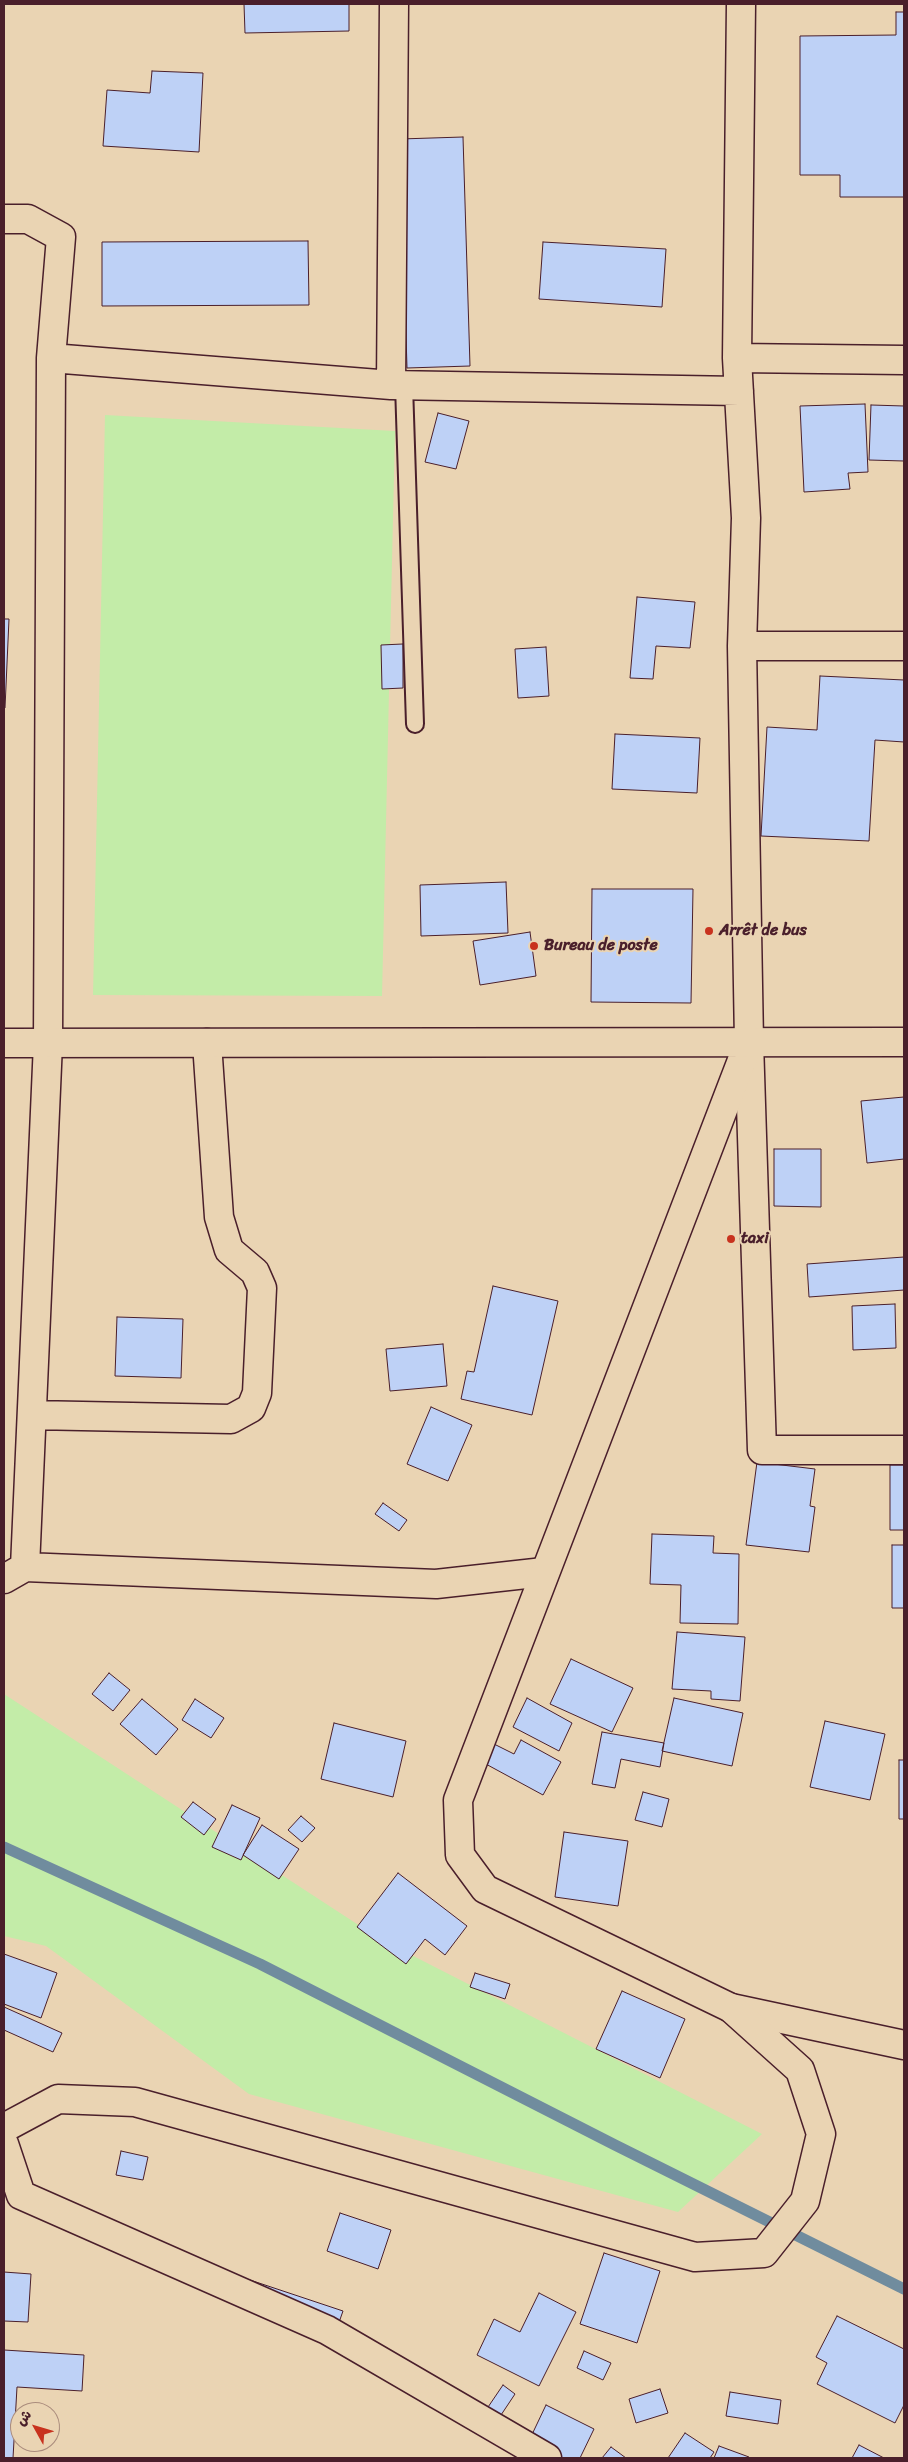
<!DOCTYPE html>
<meta charset="utf-8">
<style>
body{margin:0}
#map{position:relative;width:908px;height:2462px;overflow:hidden;background:#ead4b3;font-family:Sriracha,"Playpen Sans Arabic",sans-serif}
canvas{display:block}
.frame{position:absolute;inset:0;border:5px solid #4a1f2b;pointer-events:none}
.north{position:absolute;left:10px;top:2402px;width:50px;height:50px;box-sizing:border-box;background:#ead4b3;border:1px solid #aa8c7d;border-radius:50%;rotate:309deg;font-size:14px;font-weight:700;line-height:20px;text-align:center;color:#4a1f2b}
.north::after{content:'';display:block;margin:auto;width:18px;height:22px;background:#c8321e;clip-path:polygon(50% 0,100% 100%,50% 72%,0 100%)}
</style>
<div id="map">
<canvas width="908" height="2462"></canvas>
<div class="frame"></div>
<div class="north">ش</div>
</div>
<script>
const ctx = document.querySelector('canvas').getContext('2d');
ctx.lineJoin = 'round';
function fillPath(path, color) { ctx.fillStyle = color; ctx.fill(path, 'evenodd'); }
const poly = rows => new Path2D(rows.map(r => 'M' + r).join(''));
function strokePath(path, color, width, dash) { ctx.strokeStyle = color; ctx.lineWidth = width; ctx.lineCap = dash ? 'butt' : 'round'; ctx.setLineDash(dash || []); ctx.stroke(path); }
function label(font, color, halo, rows, align = 'center') {
  ctx.font = font + ' Sriracha,sans-serif'; ctx.lineWidth = 4; ctx.setLineDash([]); ctx.textBaseline = 'middle'; ctx.strokeStyle = halo; ctx.fillStyle = color; for (const [text, x, y, turn = 0] of rows) {
    ctx.save(); ctx.translate(x, y); ctx.rotate((+turn || 0) * Math.PI / 180); ctx.textAlign = isNaN(turn) ? turn : align; if (halo) ctx.strokeText(text, 0, 0); ctx.fillText(text, 0, 0); ctx.restore();
  }
}
fillPath(poly([
 [105,415,395,431,382,996,93,995],
 [4,1694,380,1939,762,2134,678,2212,249,2094,46,1946,4,1936]
]), '#c3eca8');
strokePath(poly([
 [4,1847,260,1964,615,2145,904,2289]
]), '#708c9e', 11);
const building = poly([
 [244,4,349,4,349,31,245,33,244,4],
 [896,12,904,12,904,197,840,197,840,175,800,175,800,36,896,35,896,12],
 [152,71,203,73,199,152,103,146,107,90,150,93,152,71],
 [463,137,470,366,407,368,400,139,463,137],
 [308,241,309,305,102,306,102,242,308,241],
 [543,242,666,249,662,307,539,299,543,242],
 [865,404,868,472,848,473,850,489,804,492,800,406,865,404],
 [871,405,904,406,904,461,869,460,871,405],
 [438,413,469,421,456,469,425,462,438,413],
 [637,597,695,602,690,648,656,646,653,679,630,678,637,597],
 [4,619,9,619,5,708,4,708,4,619],
 [403,644,403,688,382,689,381,645,403,644],
 [546,647,549,696,518,698,515,649,546,647],
 [820,676,904,680,904,742,875,740,869,841,761,836,767,727,817,730,820,676],
 [615,734,700,738,697,793,612,789,615,734],
 [506,882,508,933,421,936,420,885,506,882],
 [592,889,693,889,691,1003,591,1002,592,889],
 [530,932,536,976,480,985,473,941,530,932],
 [904,1097,904,1159,867,1163,861,1101,904,1097],
 [774,1149,821,1149,821,1207,774,1206,774,1149],
 [904,1257,904,1290,809,1297,807,1264,904,1257],
 [493,1286,558,1301,532,1415,461,1399,467,1371,474,1372,493,1286],
 [895,1304,896,1348,853,1350,852,1306,895,1304],
 [117,1317,183,1319,181,1378,115,1376,117,1317],
 [443,1344,447,1386,390,1391,386,1349,443,1344],
 [431,1407,472,1425,448,1481,407,1464,431,1407],
 [757,1462,815,1469,810,1506,815,1507,809,1552,746,1545,757,1462],
 [890,1465,904,1465,904,1530,890,1530,890,1465],
 [383,1503,407,1520,399,1531,375,1514,383,1503],
 [652,1534,714,1536,713,1553,739,1554,738,1624,680,1623,681,1585,650,1584,652,1534],
 [892,1545,904,1545,904,1608,892,1608,892,1545],
 [677,1632,745,1637,740,1701,711,1699,711,1691,672,1689,677,1632],
 [571,1659,633,1688,612,1732,550,1704,571,1659],
 [109,1673,130,1690,113,1711,92,1694,109,1673],
 [527,1698,572,1723,559,1751,513,1727,527,1698],
 [674,1698,743,1713,732,1766,662,1751,674,1698],
 [142,1699,178,1729,156,1755,120,1724,142,1699],
 [195,1699,224,1718,211,1738,182,1720,195,1699],
 [825,1721,885,1734,870,1800,810,1787,825,1721],
 [334,1723,406,1741,393,1797,321,1779,334,1723],
 [602,1732,664,1743,660,1767,621,1759,615,1788,592,1784,602,1732],
 [521,1740,561,1762,543,1795,484,1763,494,1744,514,1754,521,1740],
 [899,1760,904,1760,904,1819,899,1819,899,1760],
 [643,1792,669,1799,662,1827,635,1820,643,1792],
 [193,1802,216,1819,204,1835,181,1817,193,1802],
 [232,1805,260,1818,241,1860,212,1847,232,1805],
 [301,1816,315,1828,302,1842,288,1830,301,1816],
 [262,1825,299,1849,279,1879,243,1855,262,1825],
 [564,1832,628,1841,618,1906,555,1897,564,1832],
 [398,1873,467,1926,445,1955,425,1939,406,1964,357,1927,398,1873],
 [4,1954,57,1973,41,2018,4,2004,4,1954],
 [475,1973,510,1984,505,1999,470,1987,475,1973],
 [622,1991,685,2019,660,2078,596,2049,622,1991],
 [4,2007,62,2033,53,2052,4,2030,4,2007],
 [121,2151,148,2157,143,2180,116,2175,121,2151],
 [340,2213,391,2230,378,2269,327,2251,340,2213],
 [604,2253,660,2271,637,2343,580,2324,604,2253],
 [4,2272,31,2274,28,2322,4,2321,4,2272],
 [241,2277,343,2311,337,2328,241,2277],
 [539,2293,576,2312,539,2386,477,2355,494,2319,520,2332,539,2293],
 [837,2316,904,2349,904,2405,895,2423,817,2384,827,2363,816,2357,837,2316],
 [4,2350,84,2355,82,2391,17,2387,13,2458,4,2458,4,2350],
 [584,2351,611,2363,603,2380,577,2368,584,2351],
 [503,2385,515,2394,497,2421,484,2413,503,2385],
 [660,2389,668,2413,636,2423,629,2399,660,2389],
 [730,2392,781,2400,778,2424,726,2416,730,2392],
 [546,2405,594,2429,580,2458,554,2458,527,2445,546,2405],
 [685,2433,714,2452,710,2458,668,2458,685,2433],
 [859,2445,884,2458,852,2458,859,2445],
 [719,2446,749,2457,749,2458,714,2458,719,2446],
 [611,2447,626,2458,602,2458,611,2447]
]);
fillPath(building, '#bed1f6');
strokePath(building, '#4a1f2b', 1);
const lane = poly([
 [404,385,415,724]
]);
const street = poly([
 [741,4,737,358,746,518,742,646],
 [4,219,28,219,61,237,51,358,391,385,739,391],
 [51,358,48,1043,25,1567,436,1584,544,1572],
 [737,358,904,360],
 [391,385,394,4],
 [904,646,742,646,749,1042,762,1450,904,1450],
 [32,1415,231,1419,251,1408,257,1393,262,1288,255,1272,229,1250,219,1217,207,1043],
 [4,1579,25,1567],
 [731,2008,904,2045],
 [4,2144,21,2195,327,2330,547,2458]
]);
const secondary = poly([
 [4,1043,904,1042],
 [4,2128,58,2099,135,2102,695,2257,764,2253,805,2201,821,2134,800,2070,731,2008,485,1889,460,1855,458,1800,749,1042]
]);
strokePath(lane, '#4a1f2b', 20);
strokePath(street, '#4a1f2b', 31);
strokePath(secondary, '#4a1f2b', 31);
strokePath(lane, '#ead4b3', 16);
strokePath(street, '#ead4b3', 28);
strokePath(secondary, '#ead4b3', 28);
for (const [x, y, r, color] of [
 [709,931,5,"#c8321e"],
 [534,946,5,"#c8321e"],
 [731,1239,5,"#c8321e"]
]) { const dot = new Path2D(); dot.arc(x, y, r, 0, 2 * Math.PI); ctx.fillStyle = color; ctx.fill(dot); strokePath(dot, '#ead4b3', 2); }
label('bold 16px', '#4a1f2b', '#ead4b3', [
 ["Arrêt de bus",719,931],
 ["Bureau de poste",544,946],
 ["taxi",741,1239]
], 'left');
</script>
